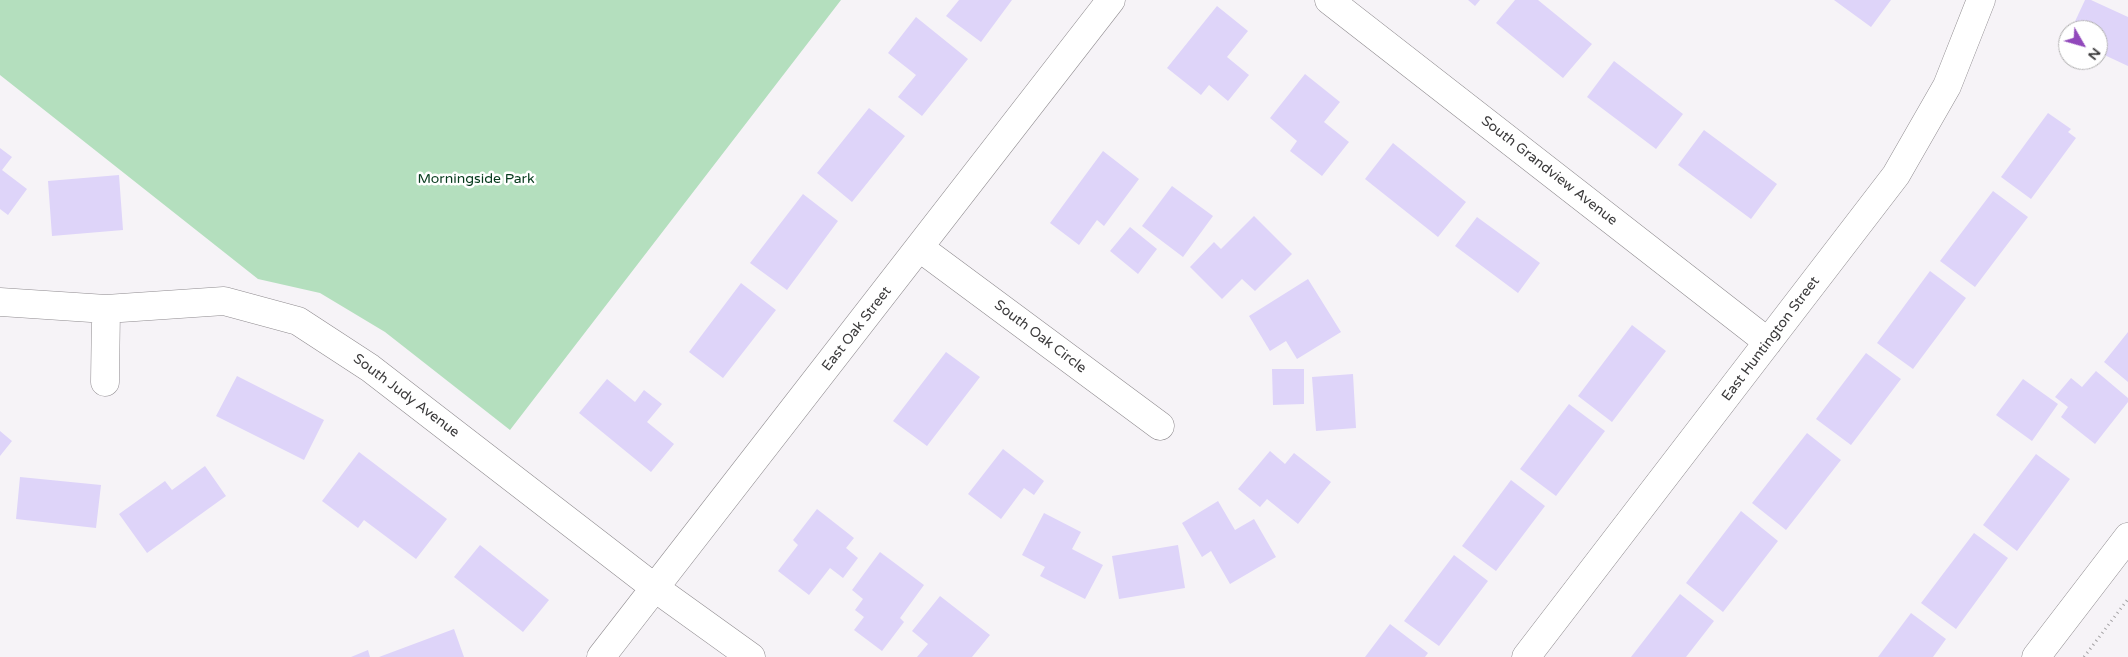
<!DOCTYPE html>
<style>
body{margin:0}
#map{position:relative;width:2128px;height:657px;overflow:hidden;background:#f6f3f7;font-family:"Varela Round",sans-serif}
canvas{display:block}
.north{position:absolute;left:2058px;top:20px;width:50px;height:50px;box-sizing:border-box;background:#fff;border:1px solid #b1b0b1;border-radius:50%;rotate:128deg;font-size:14px;font-weight:700;line-height:20px;text-align:center;color:#3b3a3b}
.north::after{content:'';display:block;margin:auto;width:18px;height:22px;background:#9148bb;clip-path:polygon(50% 0,100% 100%,50% 72%,0 100%)}
</style>
<div id="map">
<canvas width="2128" height="657"></canvas>
<div class="north">N</div>
</div>
<script>
const ctx = document.querySelector('canvas').getContext('2d');
ctx.lineJoin = 'round';
function fillPath(path, color) { ctx.fillStyle = color; ctx.fill(path, 'evenodd'); }
const poly = rows => new Path2D(rows.map(r => 'M' + r).join(''));
function strokePath(path, color, width, dash) { ctx.strokeStyle = color; ctx.lineWidth = width; ctx.lineCap = dash ? 'butt' : 'round'; ctx.setLineDash(dash || []); ctx.stroke(path); }
function label(font, color, halo, rows, align = 'center') {
  ctx.font = font + ' "Varela Round",sans-serif'; ctx.lineWidth = 5; ctx.setLineDash([]); ctx.textBaseline = 'middle'; ctx.strokeStyle = halo; ctx.fillStyle = color; for (const [text, x, y, turn = 0] of rows) {
    ctx.save(); ctx.translate(x, y); ctx.rotate((+turn || 0) * Math.PI / 180); ctx.textAlign = isNaN(turn) ? turn : align; if (halo) ctx.strokeText(text, 0, 0); ctx.fillText(text, 0, 0); ctx.restore();
  }
}
fillPath(poly([
 [0,0,841,0,510,430,385,332,320,293,258,279,0,75]
]), '#b4dfbe');
fillPath(poly([
 [959,0,1012,0,981,42,946,16],
 [1468,0,1480,0,1475,6],
 [1515,0,1538,0,1592,44,1563,78,1496,23],
 [1834,0,1891,0,1871,27],
 [2085,0,2091,0,2128,17,2128,66,2098,52,2098,30,2071,30],
 [1217,6,1248,31,1227,57,1249,75,1228,101,1209,85,1201,95,1167,68],
 [916,17,968,59,922,116,898,97,916,75,888,53],
 [1614,61,1683,114,1656,149,1587,97],
 [1305,74,1340,102,1324,122,1349,142,1322,176,1290,151,1297,141,1270,118],
 [869,108,905,136,852,202,817,173],
 [2048,113,2071,129,2068,132,2076,138,2031,199,2001,177],
 [1704,130,1777,184,1751,219,1678,165],
 [1393,143,1466,202,1438,237,1365,179],
 [0,148,12,157,2,170,27,189,8,215,0,209],
 [1103,151,1139,179,1104,226,1097,220,1079,245,1050,223],
 [119,175,123,230,52,236,48,181],
 [1172,186,1213,216,1183,257,1142,226],
 [1993,191,2028,217,1975,287,1940,261],
 [803,194,838,221,787,290,750,263],
 [1254,216,1292,254,1255,291,1242,279,1222,299,1190,267,1214,242,1221,249],
 [1477,217,1540,263,1518,293,1455,246],
 [1130,227,1157,249,1138,274,1110,251],
 [1930,271,1966,298,1913,369,1877,343],
 [1308,279,1341,332,1297,359,1286,341,1270,351,1249,316],
 [741,283,776,310,723,378,689,352],
 [1632,325,1666,351,1612,422,1578,396],
 [2128,332,2128,382,2104,362],
 [946,352,980,377,927,446,893,421],
 [1866,353,1901,379,1851,445,1816,419],
 [1272,369,1304,369,1304,404,1273,405],
 [2096,371,2128,398,2128,402,2095,444,2061,417,2068,407,2055,397,2071,378,2082,387],
 [1353,374,1356,428,1316,431,1312,377],
 [237,376,324,420,304,460,216,416],
 [607,379,635,402,644,390,662,404,647,422,674,444,651,472,579,413],
 [2023,379,2058,404,2032,441,1996,415],
 [1569,404,1605,431,1556,496,1520,469],
 [0,431,12,441,0,456],
 [1807,433,1841,460,1786,530,1752,503],
 [1003,449,1044,481,1034,495,1024,488,1001,519,968,494],
 [1270,451,1285,464,1294,453,1331,482,1298,524,1267,499,1260,507,1238,489],
 [359,452,447,519,416,559,364,520,358,528,322,501],
 [2036,454,2070,479,2017,551,1983,525],
 [205,466,226,496,147,553,119,514,165,481,172,490],
 [20,477,101,485,96,528,16,519],
 [1511,480,1545,506,1496,571,1462,546],
 [1218,501,1235,530,1254,519,1276,557,1230,584,1211,551,1202,557,1182,523],
 [817,509,854,538,846,548,858,558,843,578,830,568,809,595,778,571,798,545,793,540],
 [1741,511,1778,541,1723,612,1686,583],
 [1044,513,1081,532,1072,549,1103,565,1085,599,1040,576,1045,567,1022,555],
 [1974,533,2008,558,1956,629,1921,603],
 [480,545,549,600,523,632,454,577],
 [1178,545,1185,588,1119,599,1112,556],
 [880,552,924,585,900,618,904,622,882,651,854,630,864,617,855,610,863,599,852,590],
 [1454,555,1488,581,1439,646,1404,621],
 [1680,594,1714,621,1686,657,1631,657],
 [940,596,990,635,972,657,917,657,928,644,912,631],
 [1911,613,1946,639,1933,657,1878,657],
 [1390,624,1428,653,1425,657,1365,657],
 [454,629,464,657,379,657],
 [368,650,370,657,351,657]
]), '#ded4f9');
const street = poly([
 [1329,0,1768,342],
 [920,248,1160,426],
 [0,302,106,309,224,301,298,321,370,368,655,588,751,657],
 [105,382,106,309],
 [601,657,1111,0],
 [1526,657,1896,175,1947,86,1981,0],
 [2036,657,2128,537]
]);
strokePath(street, '#8f8b8f', 29);
strokePath(poly([
 [2084,657,2128,599]
]), '#a19fa1', 3, [1, 4]);
strokePath(street, '#fff', 28);
label('14px', '#3b3a3b', '#fff', [
 ["South Grandview Avenue",1549,171,38],
 ["East Oak Street",857,329,-52],
 ["South Oak Circle",1040,337,37],
 ["East Huntington Street",1771,339,-53],
 ["South Judy Avenue",406,396,37]
]);
label('14px', '#053a1c', '#fff', [
 ["Morningside Park",476,179]
]);
</script>
